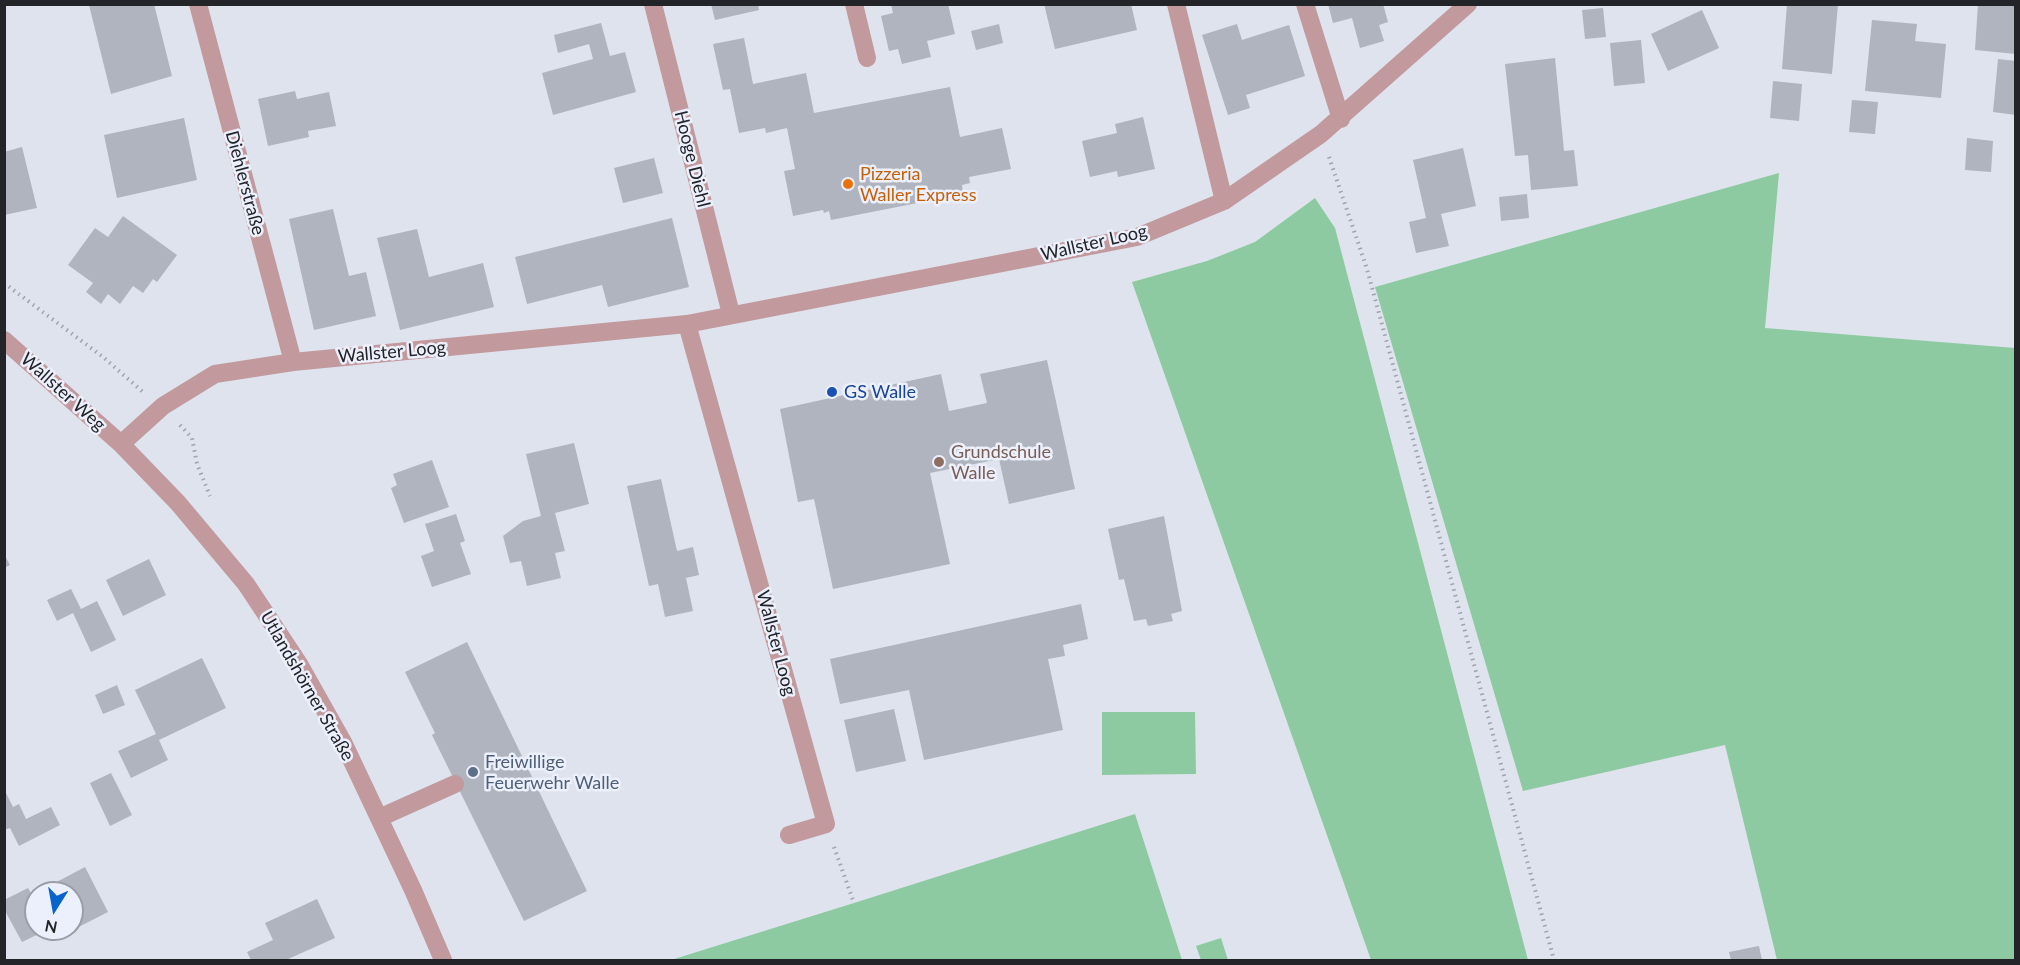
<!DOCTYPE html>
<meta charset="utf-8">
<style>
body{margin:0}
#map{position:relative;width:2020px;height:965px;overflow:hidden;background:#dee3ee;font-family:Lato,sans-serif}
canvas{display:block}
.frame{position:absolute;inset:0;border:6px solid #222428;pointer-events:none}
.north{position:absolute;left:24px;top:881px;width:60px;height:60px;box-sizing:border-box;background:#ecf0fc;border:2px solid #9b9ea7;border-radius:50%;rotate:191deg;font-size:16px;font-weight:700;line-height:24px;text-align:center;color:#222428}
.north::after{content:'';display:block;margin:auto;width:21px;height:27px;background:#0863cc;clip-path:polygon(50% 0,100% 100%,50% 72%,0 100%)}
</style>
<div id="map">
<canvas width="2020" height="965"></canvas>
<div class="frame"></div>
<div class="north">N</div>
</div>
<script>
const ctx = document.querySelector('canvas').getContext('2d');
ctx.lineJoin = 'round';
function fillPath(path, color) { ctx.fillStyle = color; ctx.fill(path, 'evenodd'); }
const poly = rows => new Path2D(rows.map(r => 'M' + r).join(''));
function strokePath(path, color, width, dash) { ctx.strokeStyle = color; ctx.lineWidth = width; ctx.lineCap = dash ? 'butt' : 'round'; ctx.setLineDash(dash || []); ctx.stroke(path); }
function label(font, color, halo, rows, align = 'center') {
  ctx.font = font + ' Lato,sans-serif'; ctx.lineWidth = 5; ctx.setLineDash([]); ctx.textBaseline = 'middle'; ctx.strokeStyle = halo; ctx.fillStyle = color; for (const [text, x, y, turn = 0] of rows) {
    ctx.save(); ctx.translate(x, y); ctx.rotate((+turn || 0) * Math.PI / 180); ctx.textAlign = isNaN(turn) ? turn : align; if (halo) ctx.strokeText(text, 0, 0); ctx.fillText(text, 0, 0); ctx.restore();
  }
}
fillPath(poly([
 [1779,173,1765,328,2015,348,2015,960,1777,960,1725,745,1523,791,1375,287],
 [1315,198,1335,228,1528,960,1371,960,1132,282,1207,261,1255,242],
 [1102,712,1195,712,1196,774,1102,775],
 [1135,814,1182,960,671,960,854,903],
 [1221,938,1228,960,1201,960,1196,946]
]), '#8dcaa1');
fillPath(poly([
 [154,4,172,76,111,94,89,5],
 [711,4,758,4,759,10,715,20],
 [891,4,948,4,955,34,927,41,931,57,902,64,898,49,889,51,881,16,893,13],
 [1044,4,1131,4,1137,30,1055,49],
 [1328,4,1383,4,1388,22,1379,25,1384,41,1360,48,1352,18,1333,23],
 [1787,4,1838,4,1832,74,1782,69],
 [1978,4,2016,4,2016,54,1975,50],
 [1603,8,1606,37,1585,39,1582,10],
 [1702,10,1719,48,1668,71,1651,34],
 [1872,20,1917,24,1915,41,1946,44,1941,98,1865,91],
 [601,23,610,56,625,52,636,92,553,115,542,73,593,59,589,44,558,53,554,35],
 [999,24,1003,43,976,50,971,31],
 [1237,24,1242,40,1289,25,1305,76,1246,95,1250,108,1228,115,1202,35],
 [744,38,753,84,806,73,814,113,950,87,960,137,1002,128,1011,169,969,177,970,183,962,185,963,194,831,220,829,211,824,213,823,210,793,216,784,171,795,169,787,128,766,133,765,128,739,133,730,89,723,90,713,44],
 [1641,40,1645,83,1614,86,1610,43],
 [1555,58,1564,151,1574,150,1578,186,1531,190,1528,155,1515,156,1505,64],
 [1998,59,2016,61,2016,115,1993,112],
 [1773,81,1802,84,1799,121,1770,118],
 [295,91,297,99,329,92,336,126,308,131,309,137,268,146,258,99],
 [1852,100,1878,102,1875,134,1849,132],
 [1143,117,1155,169,1118,177,1117,171,1090,177,1082,141,1117,133,1115,124],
 [184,118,197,180,117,198,104,135],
 [1967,138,1993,141,1991,172,1965,170],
 [22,147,37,208,4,215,4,152],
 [1463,148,1476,206,1441,214,1449,246,1416,253,1409,222,1426,218,1413,160],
 [654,158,663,193,623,203,614,168],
 [1527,194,1529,218,1501,221,1499,197],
 [333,209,349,276,366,272,376,316,314,330,289,219],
 [123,216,177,255,157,282,153,279,143,293,133,286,120,304,108,294,101,304,86,292,93,283,68,265,95,228,108,237],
 [672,218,689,287,608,307,602,285,527,304,515,257],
 [417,229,429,277,483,263,494,307,400,330,377,238],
 [1047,360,1075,489,1009,504,999,459,930,473,950,564,833,589,814,499,798,502,780,409,941,374,949,411,987,403,980,374],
 [574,443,589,504,555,513,565,551,555,553,561,578,527,586,521,561,510,563,503,536,523,521,541,516,526,454],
 [432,460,449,507,404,523,391,488,397,485,393,474],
 [661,479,677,551,693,547,699,575,686,578,693,611,665,617,658,584,649,586,627,486],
 [456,514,465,541,460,543,471,574,432,587,421,556,434,551,425,524],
 [1164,516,1182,611,1171,614,1173,621,1148,626,1146,619,1134,621,1124,579,1119,580,1108,529],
 [4,554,10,565,4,568],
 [149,559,166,595,123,616,106,580],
 [71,589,81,609,97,601,116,640,91,652,73,613,57,621,47,600],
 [1081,604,1088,639,1063,645,1065,656,1048,659,1063,730,924,760,909,690,840,704,830,659],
 [467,642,587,891,524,921,432,735,435,733,405,672],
 [202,658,226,708,159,740,168,760,131,778,118,751,156,734,135,690],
 [117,685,125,705,103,714,95,695],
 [894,709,906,761,856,772,844,720],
 [111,773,132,815,110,826,90,783],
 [4,789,13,807,19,804,26,819,51,807,60,825,19,846,10,828,4,830],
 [85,867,108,912,55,939,49,929,72,929,72,893,36,893,36,929,49,929,22,942,4,909,4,900,28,888,32,895],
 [317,899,335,938,286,960,251,960,247,952,273,940,265,923],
 [1759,946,1762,960,1731,960,1729,952]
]), '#afb4be');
strokePath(poly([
 [1329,157,1367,269,1554,960],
 [4,283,103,357,143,392],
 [180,425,192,438,197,464,210,496],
 [834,847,854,903]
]), '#9fa3ac', 4, [1.5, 4.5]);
strokePath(poly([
 [198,4,293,362],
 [653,4,731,314],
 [854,4,867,58],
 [1176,4,1224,201],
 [1305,4,1341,119],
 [687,324,826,824,789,835],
 [4,340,121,444,178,503,246,584,299,664,344,744,413,890,443,960],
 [121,444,163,406,215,374,293,362,687,324,1137,237,1224,201,1321,134,1468,4],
 [379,818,455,784]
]), '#c29a9e', 18);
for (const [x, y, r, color] of [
 [848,184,6,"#e8710a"],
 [832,392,6,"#1a4fb4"],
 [939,462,6,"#8d6e63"],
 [473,772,6,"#5c6f8a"]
]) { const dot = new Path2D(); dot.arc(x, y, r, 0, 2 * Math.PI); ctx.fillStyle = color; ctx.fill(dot); strokePath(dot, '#ecf0fc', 2); }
label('18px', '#222428', '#ecf0fc', [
 ["Hooge Diehl",692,159,76],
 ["Diehlerstraße",245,183,75],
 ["Wallster Loog",1094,243,-13],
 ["Wallster Loog",392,352,-5],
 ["Wallster Weg",63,392,42],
 ["Wallster Loog",776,643,75],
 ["Utlandshörner Straße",307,686,60]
]);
label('18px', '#c56008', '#ecf0fc', [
 ["Pizzeria",860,174],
 ["Waller Express",860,195]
], 'left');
label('18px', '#164399', '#ecf0fc', [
 ["GS Walle",844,392]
], 'left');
label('18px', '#785e54', '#ecf0fc', [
 ["Grundschule",951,452],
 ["Walle",951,473]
], 'left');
label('18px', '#4e5e75', '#ecf0fc', [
 ["Freiwillige",485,762],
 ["Feuerwehr Walle",485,783]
], 'left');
</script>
